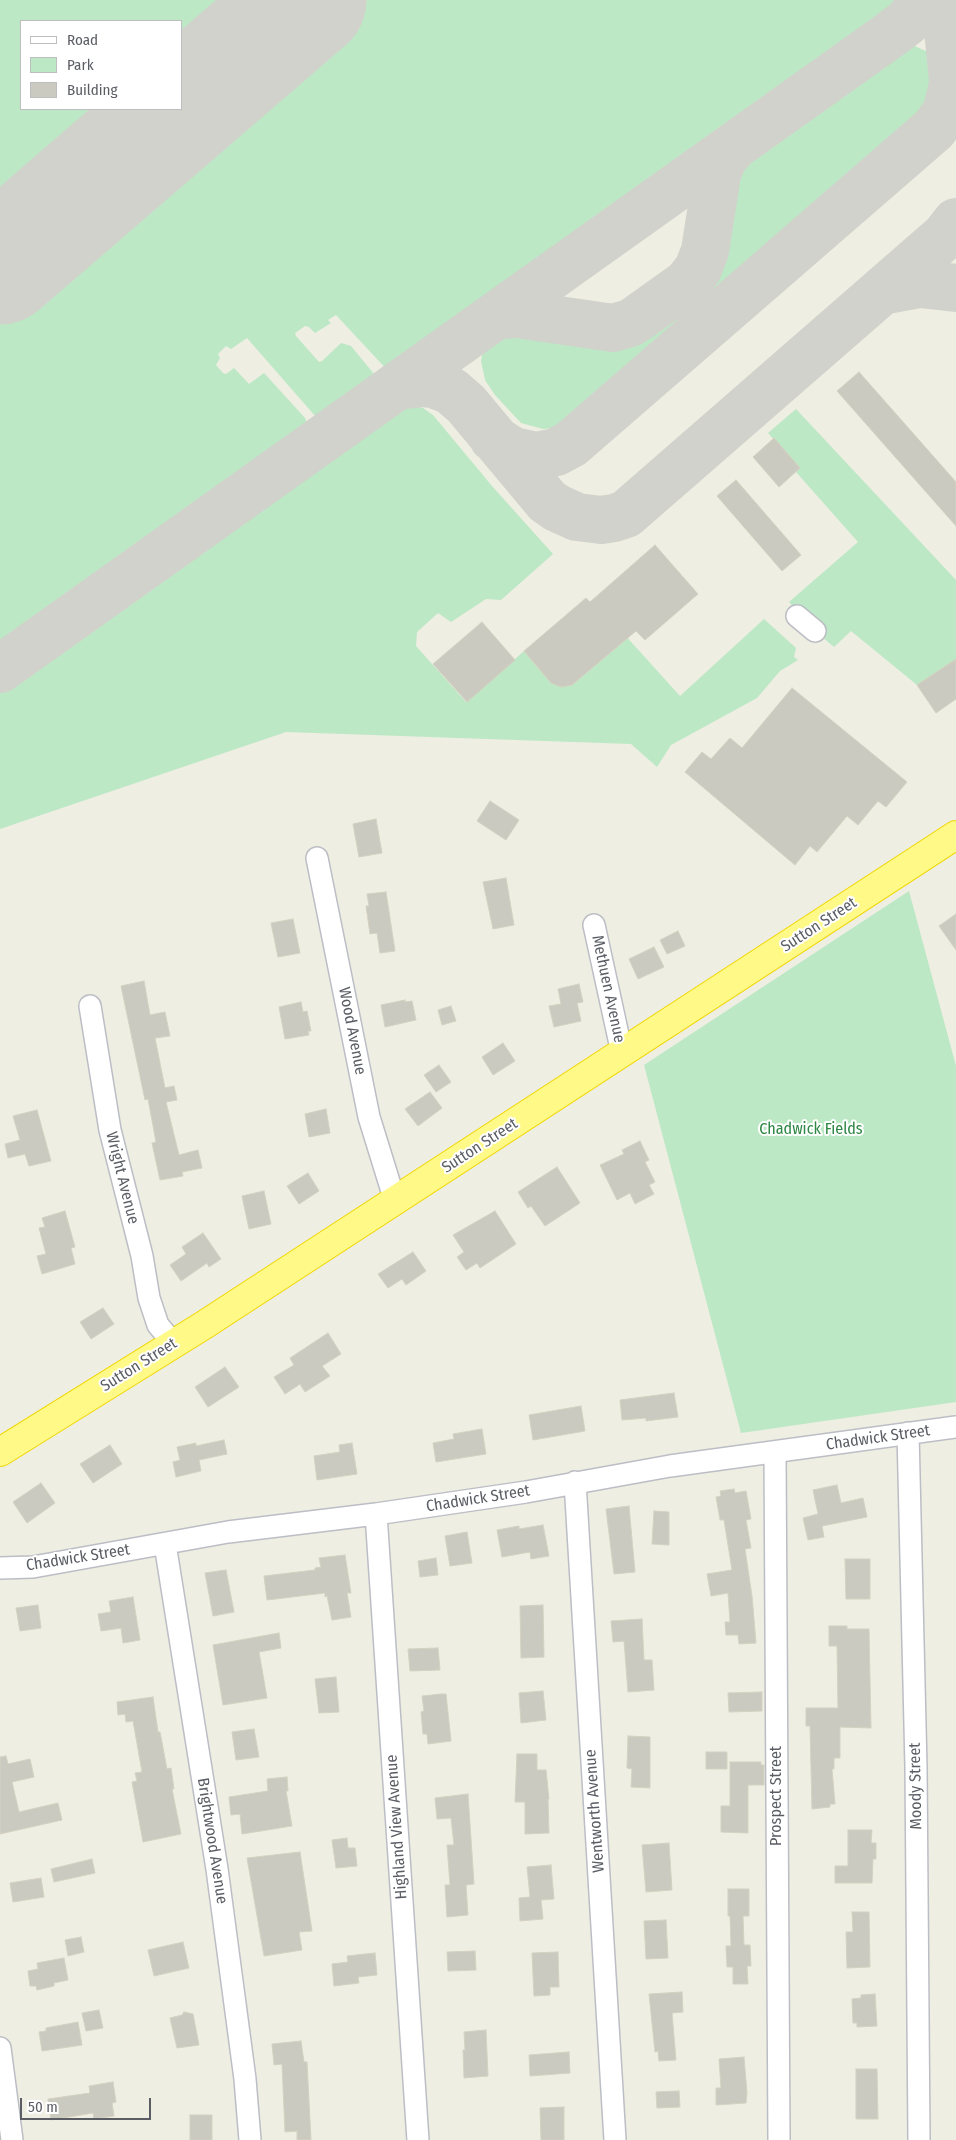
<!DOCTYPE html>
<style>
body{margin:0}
#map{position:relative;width:956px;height:2140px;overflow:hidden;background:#eeeee2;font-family:"Fira Sans Condensed",sans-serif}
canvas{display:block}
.legend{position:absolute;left:20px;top:20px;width:162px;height:90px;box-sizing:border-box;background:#fff;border:1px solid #bdbec1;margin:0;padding:6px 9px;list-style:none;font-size:15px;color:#5a5d64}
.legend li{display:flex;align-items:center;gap:10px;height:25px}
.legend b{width:25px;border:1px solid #bdbec1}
.scale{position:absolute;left:20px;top:2098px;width:131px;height:22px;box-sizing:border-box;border:2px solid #5a5d64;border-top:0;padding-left:6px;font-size:15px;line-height:18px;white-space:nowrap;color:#5a5d64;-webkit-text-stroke:4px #fff;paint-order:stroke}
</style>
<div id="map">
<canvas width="956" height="2140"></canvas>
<ul class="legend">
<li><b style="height:6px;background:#fff"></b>Road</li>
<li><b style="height:14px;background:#bce8c5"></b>Park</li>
<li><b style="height:14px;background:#cbcac1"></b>Building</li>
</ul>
<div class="scale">50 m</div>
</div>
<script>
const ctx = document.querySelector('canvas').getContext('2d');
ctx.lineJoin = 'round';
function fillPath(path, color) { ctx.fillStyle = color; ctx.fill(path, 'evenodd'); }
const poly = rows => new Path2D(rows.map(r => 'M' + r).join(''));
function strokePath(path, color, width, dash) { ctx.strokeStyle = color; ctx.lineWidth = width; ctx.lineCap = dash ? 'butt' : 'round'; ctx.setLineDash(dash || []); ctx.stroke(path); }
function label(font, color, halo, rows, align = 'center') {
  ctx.font = font + ' "Fira Sans Condensed",sans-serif'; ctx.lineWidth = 4; ctx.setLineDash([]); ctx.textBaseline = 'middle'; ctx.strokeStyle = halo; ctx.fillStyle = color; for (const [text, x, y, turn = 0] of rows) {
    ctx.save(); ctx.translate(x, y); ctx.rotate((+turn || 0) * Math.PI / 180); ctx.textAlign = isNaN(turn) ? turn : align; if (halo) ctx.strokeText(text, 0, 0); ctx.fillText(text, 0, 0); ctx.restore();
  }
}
fillPath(poly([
 [0,0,241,0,181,51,181,21,21,21,21,109,115,109,0,207],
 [367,0,905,0,880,23,390,373,336,315,328,320,331,323,315,333,309,327,305,326,295,333,296,336,319,362,322,361,341,343,351,346,379,380,324,419,316,417,247,338,231,349,226,346,218,354,220,358,216,365,223,373,226,374,234,368,249,384,264,373,305,418,310,429,0,651,0,318],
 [910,44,928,52,937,66,939,86,938,95,931,105,565,421,555,428,543,429,521,423,495,395,485,380,481,361,483,350,492,337,505,326,623,346,711,282,717,267,733,167,736,162,891,52,902,46],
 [405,404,423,408,433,415,492,486,553,554,501,600,486,599,451,622,438,613,417,632,416,646,466,702,524,651,551,683,561,687,572,685,623,642,623,633,680,696,764,619,796,648,794,657,798,660,780,671,757,698,671,745,657,767,631,744,286,732,0,829,0,685,382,411,390,407],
 [796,409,956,580,956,659,917,685,851,631,834,647,815,631,789,602,858,542,796,472,800,468,768,433],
 [909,891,956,1066,956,1402,741,1433,644,1065]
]), '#bce8c5');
strokePath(poly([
 [945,0,956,110],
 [882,291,920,284,956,288],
 [492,319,499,315,517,314,613,328,630,323,638,318,687,283,698,269,705,251,717,174,723,159,734,146],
 [394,388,403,385,423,383,433,384,451,391,466,404,547,501,557,508,577,517,601,520,614,518,626,514,945,236,956,222],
 [493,438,513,451,536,456,556,452,571,444,934,129,947,111,953,83],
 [0,669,887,37,907,22,925,0]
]), '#d2d2cc', 48);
strokePath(poly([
 [0,265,307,0]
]), '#d2d2cc', 119);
const building = poly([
 [859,372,956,482,956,526,837,391,859,372],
 [774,438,800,468,779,487,753,457,774,438],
 [736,480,801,555,782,571,717,496,736,480],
 [655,545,698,594,645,640,636,631,572,685,561,687,551,683,524,651,586,598,590,602,655,545],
 [482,622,515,660,467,702,433,664,482,622],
 [956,659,956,699,936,713,917,685,956,659],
 [792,688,907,782,886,807,878,801,858,825,847,816,817,852,810,846,795,865,685,772,702,752,711,759,730,738,742,748,792,688],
 [490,801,519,820,506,840,477,821,490,801],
 [376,819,382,853,359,857,353,824,376,819],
 [506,878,514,925,493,929,483,882,506,878],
 [386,892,395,951,380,953,377,933,370,934,366,906,369,906,367,894,386,892],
 [956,914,956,950,939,926,956,914],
 [293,919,300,953,278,957,271,923,293,919],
 [678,931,685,946,667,954,660,940,678,931],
 [654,947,664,967,638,979,629,959,654,947],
 [144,981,150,1015,165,1012,170,1036,155,1038,165,1088,174,1086,177,1100,166,1102,179,1155,198,1150,202,1168,182,1172,183,1176,160,1180,152,1143,156,1142,148,1099,145,1100,121,986,144,981],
 [579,984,583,1002,577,1003,581,1021,554,1027,549,1006,561,1004,558,989,579,984],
 [405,1000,405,1002,412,1001,416,1020,385,1027,381,1005,405,1000],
 [301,1002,303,1012,307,1011,311,1031,308,1031,309,1035,285,1039,279,1007,301,1002],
 [451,1006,456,1021,442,1025,438,1010,451,1006],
 [503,1043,515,1061,493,1075,482,1057,503,1043],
 [439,1065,451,1082,436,1092,424,1075,439,1065],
 [430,1092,442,1108,418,1126,405,1109,430,1092],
 [326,1109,330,1133,309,1137,305,1114,326,1109],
 [37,1110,51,1161,29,1166,25,1154,8,1158,5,1144,20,1140,13,1116,37,1110],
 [640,1141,649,1160,645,1162,655,1182,649,1185,654,1194,635,1204,630,1193,617,1200,600,1165,624,1154,622,1150,640,1141],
 [557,1167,580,1203,545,1226,531,1206,528,1208,518,1192,557,1167],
 [308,1173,319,1191,299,1204,287,1186,308,1173],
 [264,1191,271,1224,249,1229,242,1196,264,1191],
 [65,1211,75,1247,71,1248,75,1264,42,1274,37,1256,46,1254,39,1228,45,1227,42,1218,65,1211],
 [495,1211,516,1244,480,1268,477,1263,466,1270,457,1257,464,1252,453,1235,495,1211],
 [203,1233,221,1259,209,1267,207,1263,181,1281,170,1265,186,1254,182,1247,203,1233],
 [413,1252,426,1271,406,1285,402,1279,388,1288,378,1274,413,1252],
 [103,1308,114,1324,91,1339,80,1322,103,1308],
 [328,1333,341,1354,322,1366,330,1376,305,1392,300,1384,285,1394,274,1377,294,1365,290,1358,328,1333],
 [225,1367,239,1387,208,1407,195,1387,225,1367],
 [674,1393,678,1417,646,1421,646,1418,622,1420,620,1400,674,1393],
 [581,1406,585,1431,533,1440,529,1415,581,1406],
 [482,1429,486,1454,436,1462,433,1443,454,1439,453,1434,482,1429],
 [224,1440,227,1454,199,1460,201,1471,176,1477,173,1462,180,1460,177,1447,196,1443,196,1446,224,1440],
 [352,1443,357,1474,317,1480,314,1456,340,1452,339,1445,352,1443],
 [110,1445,122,1464,93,1483,80,1464,110,1445],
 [41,1483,55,1503,27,1523,13,1502,41,1483],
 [837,1485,841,1503,863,1498,867,1517,822,1526,824,1537,808,1540,803,1518,818,1514,813,1490,837,1485],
 [734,1489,735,1493,746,1491,751,1519,746,1520,751,1548,745,1549,752,1596,756,1643,739,1644,738,1635,726,1635,725,1622,730,1622,728,1593,711,1596,707,1574,732,1570,724,1520,720,1520,716,1497,721,1496,720,1491,734,1489],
 [629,1506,635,1572,614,1574,606,1509,629,1506],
 [654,1511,669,1512,669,1545,652,1544,654,1511],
 [543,1525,549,1556,531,1559,530,1552,502,1557,497,1530,519,1526,519,1529,543,1525],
 [467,1532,472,1563,450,1566,445,1536,467,1532],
 [345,1555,351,1593,347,1593,351,1617,332,1620,327,1596,325,1597,325,1593,267,1600,264,1576,315,1570,315,1568,321,1567,319,1558,345,1555],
 [436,1558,438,1575,420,1577,418,1561,436,1558],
 [845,1559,870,1559,870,1599,846,1599,845,1559],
 [226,1570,234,1612,213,1616,205,1573,226,1570],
 [133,1597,140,1640,123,1643,121,1628,101,1631,98,1614,111,1612,109,1601,133,1597],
 [38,1605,41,1628,20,1631,16,1608,38,1605],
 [543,1605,544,1657,521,1658,520,1606,543,1605],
 [642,1619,644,1660,652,1660,654,1690,628,1692,624,1641,613,1642,611,1621,642,1619],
 [829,1626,847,1626,847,1629,869,1629,871,1728,840,1727,840,1758,834,1758,834,1769,832,1769,835,1804,830,1804,830,1807,812,1809,810,1726,806,1726,806,1708,838,1708,837,1646,829,1646,829,1626],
 [279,1633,281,1648,259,1652,267,1698,223,1705,213,1645,279,1633],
 [438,1648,440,1670,410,1671,408,1649,438,1648],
 [336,1677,339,1712,319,1713,315,1679,336,1677],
 [543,1691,546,1720,521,1723,519,1693,543,1691],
 [762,1692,762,1711,729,1712,728,1693,762,1692],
 [441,1694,446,1694,451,1741,428,1744,427,1734,423,1734,421,1712,424,1711,422,1696,441,1694],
 [153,1697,158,1732,160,1732,167,1769,171,1768,174,1789,172,1789,181,1834,143,1842,132,1782,137,1781,135,1773,142,1772,133,1721,126,1722,125,1714,118,1715,117,1702,153,1697],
 [254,1729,259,1757,236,1760,232,1732,254,1729],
 [628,1736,650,1737,650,1788,631,1787,632,1769,627,1768,628,1736],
 [706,1752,727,1752,727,1769,706,1769,706,1752],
 [517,1754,537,1754,537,1770,546,1770,549,1799,548,1799,549,1833,525,1834,525,1802,515,1802,517,1754],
 [6,1756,8,1764,30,1759,34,1777,12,1782,19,1812,58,1803,62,1820,0,1834,0,1757,6,1756],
 [730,1762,761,1762,761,1765,764,1765,764,1785,748,1785,748,1833,721,1832,721,1806,730,1806,730,1762],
 [287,1777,288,1791,286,1791,292,1826,242,1834,240,1814,231,1815,229,1797,268,1791,267,1779,287,1777],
 [468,1794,474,1884,466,1885,468,1915,447,1917,445,1885,450,1885,447,1845,454,1845,451,1818,437,1819,435,1798,468,1794],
 [848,1830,872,1830,871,1843,876,1843,876,1859,873,1859,872,1883,835,1883,835,1866,848,1866,848,1830],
 [347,1838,348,1848,355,1848,357,1866,336,1868,332,1840,347,1838],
 [669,1843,672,1890,646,1892,642,1845,669,1843],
 [300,1852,312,1931,299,1932,302,1950,264,1956,247,1858,300,1852],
 [92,1859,95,1873,54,1882,51,1869,92,1859],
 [551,1865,554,1899,541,1900,543,1919,520,1921,519,1898,530,1897,527,1867,551,1865],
 [41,1878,44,1897,13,1902,10,1883,41,1878],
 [728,1889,749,1889,749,1916,743,1916,744,1945,750,1945,751,1966,747,1966,748,1984,733,1984,733,1967,727,1967,726,1946,731,1946,730,1916,728,1916,728,1889],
 [852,1912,869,1912,870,1967,847,1968,846,1932,853,1932,852,1912],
 [666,1920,668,1958,646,1959,644,1921,666,1920],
 [81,1937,84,1952,68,1956,65,1940,81,1937],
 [183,1942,189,1968,154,1976,148,1950,183,1942],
 [475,1951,476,1970,448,1971,447,1952,475,1951],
 [558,1952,559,1987,550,1987,550,1995,534,1996,532,1953,558,1952],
 [375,1953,377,1975,358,1977,359,1983,334,1986,332,1964,348,1962,347,1956,375,1953],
 [64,1958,68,1980,54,1983,54,1986,37,1990,36,1986,30,1986,28,1971,38,1969,37,1963,64,1958],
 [682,1992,683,2012,672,2013,676,2060,659,2061,658,2051,655,2052,649,1994,682,1992],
 [875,1994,877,2026,857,2027,857,2023,853,2023,852,1999,861,1998,861,1995,875,1994],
 [99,2010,103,2028,86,2031,82,2013,99,2010],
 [184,2012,193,2014,199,2045,177,2048,170,2018,182,2015,184,2012],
 [78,2022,82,2045,42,2051,39,2032,46,2031,46,2028,78,2022],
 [486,2030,488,2076,464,2078,463,2050,465,2050,464,2032,486,2030],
 [301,2041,304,2062,307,2062,311,2140,297,2140,297,2131,285,2132,282,2064,274,2065,272,2044,301,2041],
 [569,2052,570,2073,530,2076,529,2055,569,2052],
 [744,2057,747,2093,746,2103,716,2105,716,2088,721,2088,719,2059,744,2057],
 [856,2069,877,2069,878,2119,856,2119,856,2069],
 [113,2082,116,2102,112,2103,114,2116,94,2119,93,2113,51,2120,48,2099,90,2093,89,2086,113,2082],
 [679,2091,680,2107,657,2108,656,2092,679,2091],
 [564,2107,564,2140,541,2140,540,2108,564,2107],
 [190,2115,212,2115,212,2140,190,2140,190,2115]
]);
fillPath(building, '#cbcac1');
strokePath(building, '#d4d1c0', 1);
const minor = poly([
 [797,616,815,631],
 [317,858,369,1117,395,1201],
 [594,925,622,1053],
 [90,1006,110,1130,142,1256,149,1298,158,1325,174,1344],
 [908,1433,916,1767,919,2140],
 [775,1453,779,2140],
 [575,1482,615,2140],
 [376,1514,418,2140],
 [165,1544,217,1869,245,2079,250,2140],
 [0,1568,33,1567,228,1532,376,1514,526,1492,670,1466,956,1427],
 [0,2048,12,2140]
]);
const highway = poly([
 [0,1452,204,1325,956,835]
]);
strokePath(minor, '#bcbec5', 24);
strokePath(highway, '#f0d600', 30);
strokePath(minor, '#fff', 21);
strokePath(highway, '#fff988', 28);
label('16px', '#5a5d64', '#fff', [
 ["Sutton Street",819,925,-33],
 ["Methuen Avenue",608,989,78],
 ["Wood Avenue",352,1031,79],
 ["Sutton Street",480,1146,-33],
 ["Wright Avenue",122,1178,76],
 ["Sutton Street",139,1365,-32],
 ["Chadwick Street",878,1438,-8],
 ["Chadwick Street",478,1499,-9],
 ["Chadwick Street",78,1558,-9],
 ["Moody Street",916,1786,-91],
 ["Prospect Street",777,1796,-90],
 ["Wentworth Avenue",595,1811,-94],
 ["Highland View Avenue",397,1827,-94],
 ["Brightwood Avenue",212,1841,81]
]);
label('16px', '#2e8744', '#fff', [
 ["Chadwick Fields",811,1130]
]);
</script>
